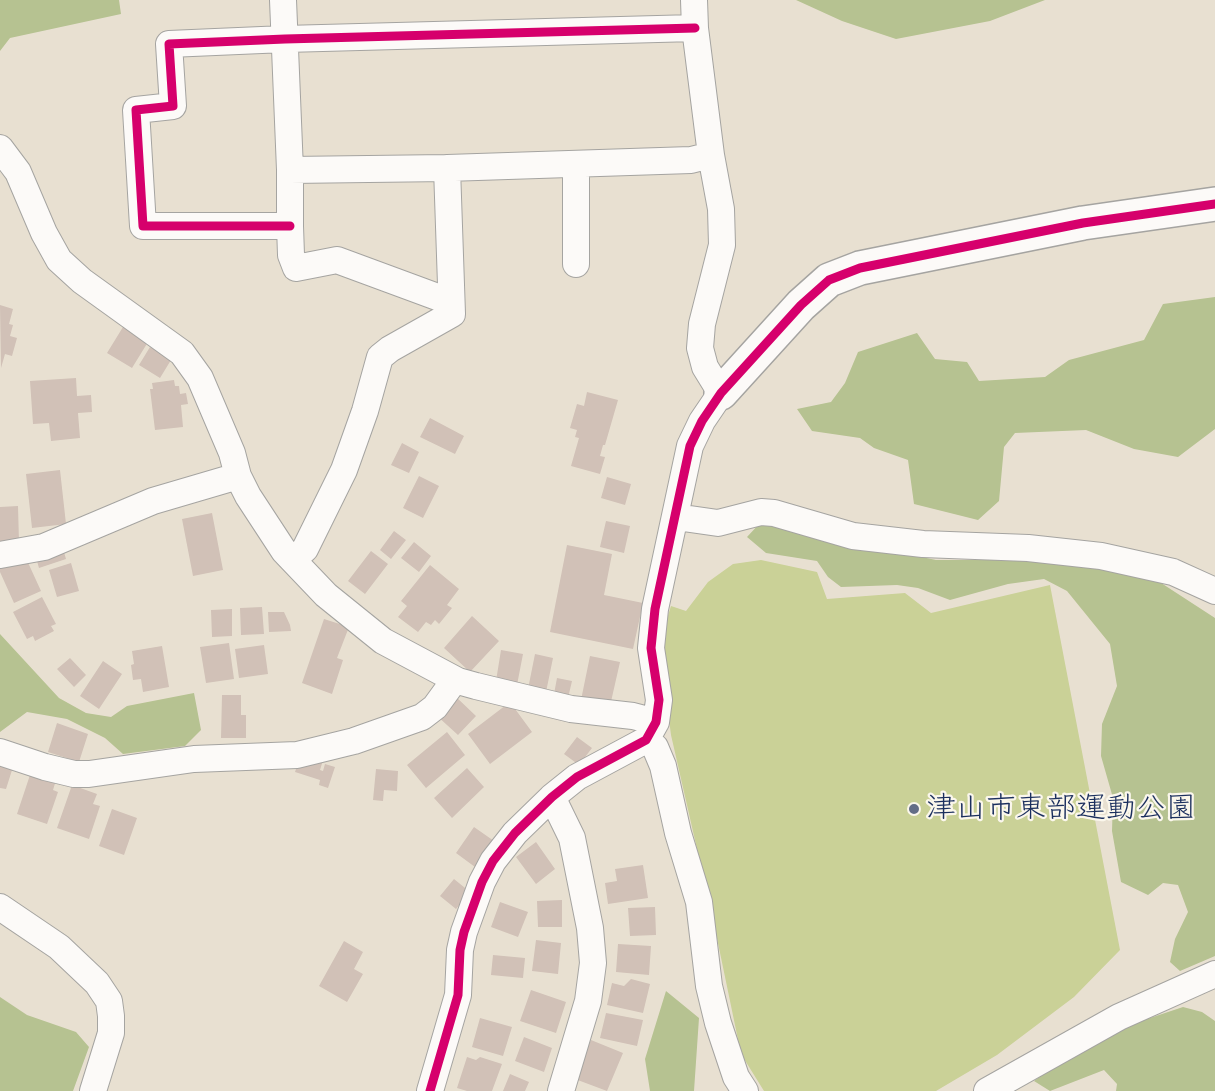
<!DOCTYPE html>
<meta charset="utf-8">
<style>
body{margin:0}
canvas{display:block;background:#e8e0d1}
</style>
<canvas width="1215" height="1091"></canvas>
<script>
const ctx = document.querySelector('canvas').getContext('2d');
ctx.lineJoin = 'round';
function fillPath(path, color) { ctx.fillStyle = color; ctx.fill(path, 'evenodd'); }
const poly = rows => new Path2D(rows.map(r => 'M' + r).join(''));
function strokePath(path, color, width, dash) { ctx.strokeStyle = color; ctx.lineWidth = width; ctx.lineCap = dash ? 'butt' : 'round'; ctx.setLineDash(dash || []); ctx.stroke(path); }
function label(font, color, halo, rows, align = 'center') {
  ctx.font = font + ' Caveat,"Klee One",sans-serif'; ctx.lineWidth = 4.5; ctx.setLineDash([]); ctx.textBaseline = 'middle'; ctx.strokeStyle = halo; ctx.fillStyle = color; for (const [text, x, y, turn = 0] of rows) {
    ctx.save(); ctx.translate(x, y); ctx.rotate((+turn || 0) * Math.PI / 180); ctx.textAlign = isNaN(turn) ? turn : align; if (halo) ctx.strokeText(text, 0, 0); ctx.fillText(text, 0, 0); ctx.restore();
  }
}
fillPath(poly([
 [761,560,817,572,827,599,905,593,931,613,1050,585,1120,950,1074,997,997,1055,936,1091,764,1091,741,1054,713,919,671,735,662,665,662,634,671,606,686,611,708,582,733,564]
]), '#cad197');
fillPath(poly([
 [0,0,119,0,121,14,10,38,0,51],
 [796,0,1045,0,990,21,896,39,842,21],
 [1215,297,1215,429,1178,457,1134,449,1086,430,1015,433,1004,447,999,501,978,520,914,504,908,460,874,448,860,438,812,431,797,409,831,402,845,383,858,352,917,333,935,359,967,362,979,381,1045,377,1069,360,1144,340,1163,304],
 [760,523,936,560,1014,560,1095,563,1155,579,1215,618,1215,956,1180,971,1170,962,1175,939,1188,912,1178,885,1163,883,1148,895,1121,882,1112,831,1113,798,1101,756,1102,724,1117,686,1110,644,1067,591,1044,579,1008,584,950,600,918,588,897,585,841,587,828,577,817,561,766,553,747,537],
 [0,634,59,698,86,713,111,717,127,706,194,693,201,730,185,746,123,754,105,738,67,719,27,712,0,732],
 [666,991,699,1018,694,1091,650,1091,645,1059],
 [0,997,27,1015,76,1032,89,1047,73,1091,0,1091],
 [1183,1007,1202,1012,1215,1021,1215,1091,1116,1091,1117,1084,1104,1070,1050,1091,1034,1081,1060,1062,1129,1025]
]), '#b6c291');
fillPath(poly([
 [0,305,13,309,9,324,13,325,10,336,17,338,12,356,5,354,1,368],
 [123,327,148,342,132,368,107,353],
 [150,347,171,360,160,378,139,365],
 [76,378,77,396,91,395,92,412,78,413,80,438,51,441,49,423,33,424,30,381],
 [174,380,175,386,179,386,180,394,186,393,188,404,181,405,183,427,155,430,150,389,153,389,152,383],
 [587,392,618,400,605,445,603,445,600,456,605,457,600,474,571,466,579,438,575,437,577,430,570,428,577,404,584,406],
 [430,418,464,436,455,454,420,437],
 [402,443,419,452,409,473,391,465],
 [60,470,66,524,32,528,26,474],
 [419,476,439,486,423,518,403,508],
 [607,477,631,484,625,505,601,498],
 [18,506,19,542,0,543,0,507],
 [212,513,223,570,193,576,182,519],
 [606,521,630,526,624,553,600,547],
 [394,531,406,540,391,559,380,550],
 [414,542,431,556,419,572,401,558],
 [62,545,66,559,39,568,35,554],
 [567,545,612,554,604,595,643,603,633,649,550,632],
 [371,551,388,564,365,594,348,581],
 [25,556,41,591,14,603,0,572,0,567],
 [71,563,79,591,57,597,49,570],
 [430,565,459,589,447,605,452,608,439,624,435,620,431,625,426,622,418,632,398,617,407,606,401,601],
 [42,597,56,624,51,626,54,631,35,641,33,636,27,639,13,612],
 [262,607,264,634,241,635,240,608],
 [232,609,232,636,212,637,211,610],
 [268,612,284,612,290,625,291,631,269,632],
 [472,616,499,641,470,672,444,648],
 [324,619,349,627,337,658,343,660,332,694,302,683],
 [229,643,234,679,206,683,200,647],
 [264,645,268,674,239,678,235,649],
 [162,646,169,687,143,692,141,679,133,680,131,665,134,664,132,651],
 [501,650,523,654,517,685,496,681],
 [535,654,553,658,546,692,528,689],
 [590,656,620,662,610,706,581,700],
 [70,658,86,675,74,687,57,669],
 [103,661,122,674,99,709,80,696],
 [557,678,572,681,568,698,554,694],
 [222,695,241,695,241,715,246,715,246,738,221,738],
 [454,695,476,716,458,735,436,715],
 [510,702,532,732,490,764,468,734],
 [57,723,88,734,79,762,48,752],
 [447,732,465,755,426,788,407,765],
 [577,737,592,748,579,765,564,754],
 [324,757,320,770,323,771,325,764,335,767,328,788,319,785,320,780,295,772,298,763],
 [0,764,13,767,6,789,0,788],
 [467,768,484,787,452,818,434,798],
 [376,769,398,771,397,791,384,790,383,801,373,800],
 [31,772,56,780,53,790,58,792,47,824,17,814],
 [72,785,97,794,93,804,100,806,89,839,57,828],
 [112,809,137,818,124,855,99,846],
 [474,827,494,841,475,867,456,853],
 [536,842,555,869,536,884,516,857],
 [643,865,648,898,608,904,605,883,617,881,615,869],
 [454,879,470,892,456,909,440,896],
 [562,900,562,927,538,927,537,901],
 [500,902,528,912,518,937,491,927],
 [655,907,656,935,630,936,628,908],
 [536,940,561,943,558,974,532,971],
 [344,941,363,952,354,969,363,974,347,1002,319,986],
 [618,944,651,946,649,975,616,972],
 [493,955,525,958,523,978,491,975],
 [631,979,650,984,643,1013,607,1005,612,983,624,986],
 [531,990,566,1002,556,1033,520,1021],
 [606,1013,643,1020,637,1046,600,1038],
 [480,1018,512,1027,503,1056,472,1047],
 [524,1037,552,1048,544,1072,515,1061],
 [591,1040,623,1053,607,1091,575,1079],
 [467,1057,476,1060,480,1057,502,1064,492,1091,467,1091,457,1088],
 [510,1074,529,1082,525,1091,503,1091]
]), '#d1c1b7');
const street = poly([
 [283,0,290,170,290,226,291,255,296,268,337,260,440,298,451,298],
 [0,148,18,172,44,233,59,260,82,281,182,353,200,378,232,453,238,476,248,496,284,551,326,595,383,641,458,681],
 [576,164,576,264],
 [290,170,447,168,691,160,711,155],
 [290,226,143,226,136,110,173,106,169,44,285,39,695,28],
 [676,517,718,523,761,512,774,513,853,536,923,544,1028,548,1101,556,1173,572,1215,591],
 [0,555,44,547,153,501,238,476],
 [293,560,305,549,344,470,365,411,380,357,390,349,452,314,447,168],
 [646,740,655,747,663,766,678,833,699,902,709,986,718,1023,736,1077,745,1091],
 [0,752,45,767,74,774,89,774,194,759,297,755,354,741,422,717,435,707,451,685,458,681,476,686,571,709,633,716,656,722],
 [552,797,572,838,590,928,593,963,588,1001,561,1091],
 [0,907,59,947,97,983,109,1001,111,1016,111,1033,93,1091],
 [430,1091,458,995,460,950,464,932,482,882,493,861,515,833,552,797,577,777,646,740,656,722,659,700,651,648,655,609,690,446,702,421,721,393,705,367,700,348,702,324,722,245,721,209,711,155,695,28,694,0],
 [987,1091,1119,1017,1215,974]
]);
const secondary = poly([
 [721,393,801,305,829,280,860,268,1083,223,1215,204]
]);
strokePath(street, '#a5a4a1', 28);
strokePath(secondary, '#a5a4a1', 36);
strokePath(street, '#fcfaf8', 26);
strokePath(secondary, '#fcfaf8', 33);
strokePath(poly([
 [290,226,143,226,136,110,173,106,169,44,285,39,695,28],
 [430,1091,458,995,460,950,464,932,482,882,493,861,515,833,552,797,577,777,646,740,656,722,659,700,651,648,655,609,690,446,702,421,721,393,801,305,829,280,860,268,1083,223,1215,204]
]), '#d6006c', 9);
for (const [x, y, r, color] of [
 [914,809,6,"#636d86"]
]) { const dot = new Path2D(); dot.arc(x, y, r, 0, 2 * Math.PI); ctx.fillStyle = color; ctx.fill(dot); strokePath(dot, '#fbf7ec', 2); }
label('30px', '#1b2f5e', '#fbf7ec', [
 ["津山市東部運動公園",926,809]
], 'left');
</script>
